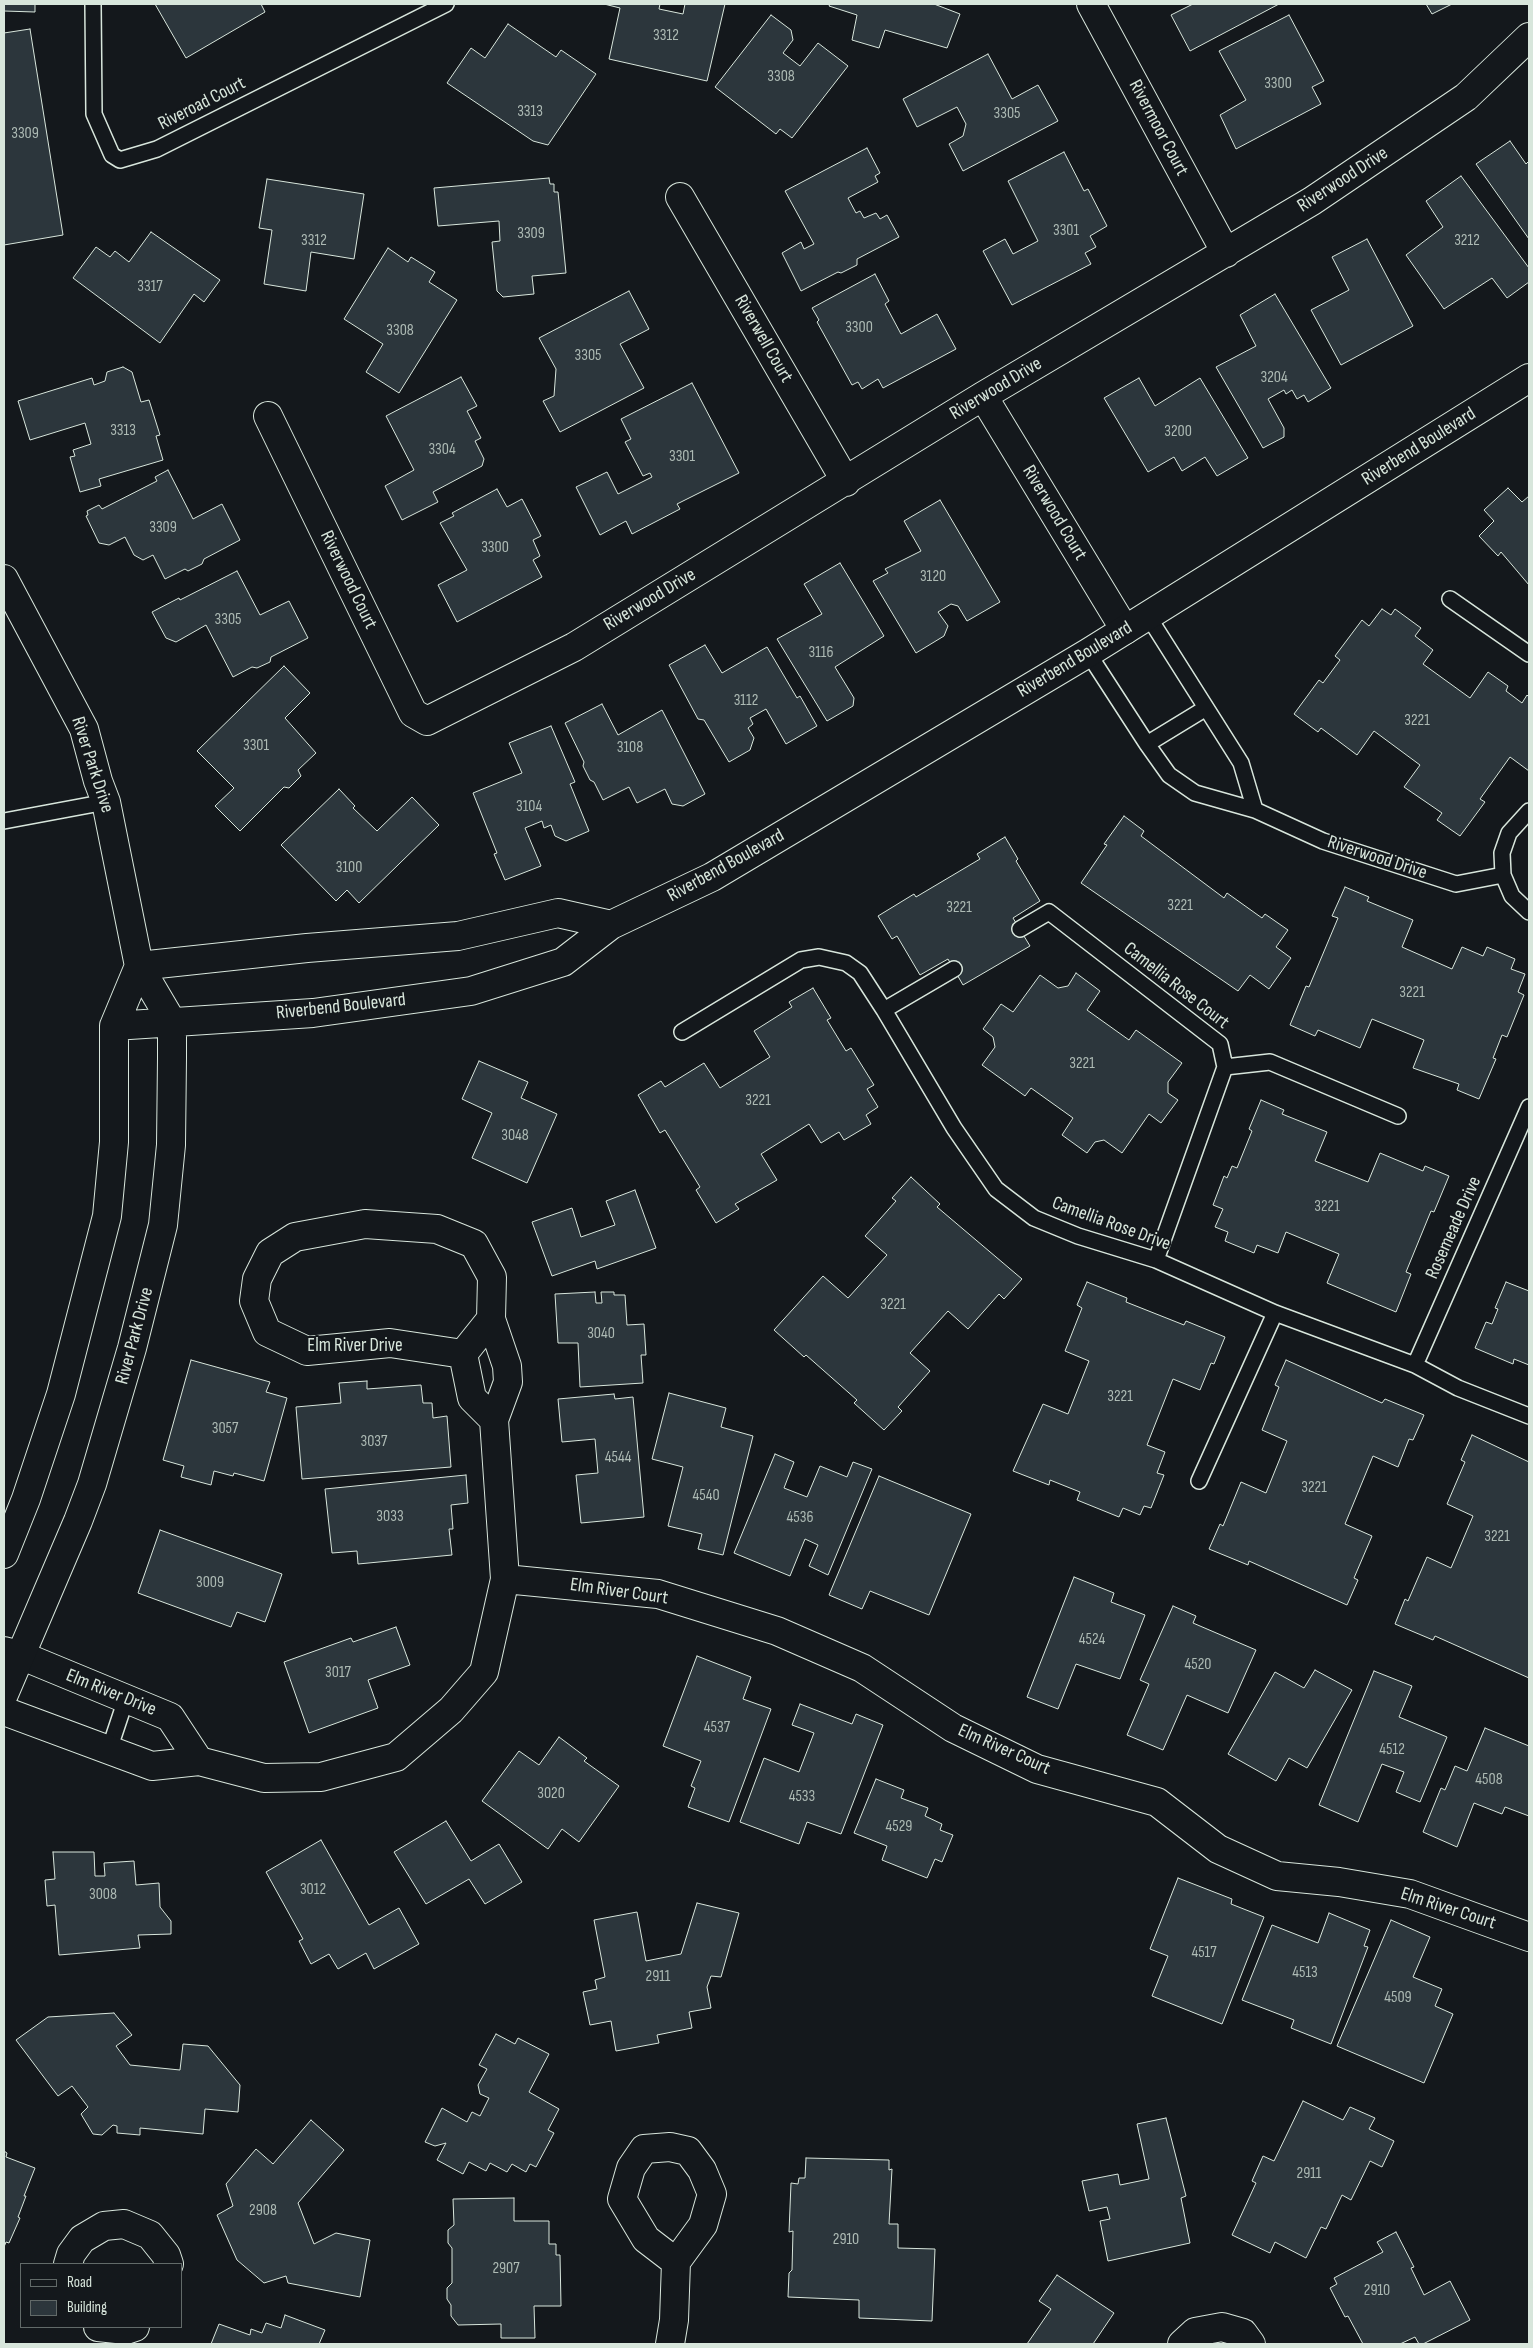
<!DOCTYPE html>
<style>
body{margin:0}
#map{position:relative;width:1533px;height:2348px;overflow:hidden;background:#14181c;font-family:"Sofia Sans Condensed",sans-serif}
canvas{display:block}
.frame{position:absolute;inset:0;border:5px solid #d8e6dc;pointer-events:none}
.legend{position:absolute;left:20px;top:2263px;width:162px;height:65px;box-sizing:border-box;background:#14181c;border:1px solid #626a69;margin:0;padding:6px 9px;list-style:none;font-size:15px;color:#d8e6dc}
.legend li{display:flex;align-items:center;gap:10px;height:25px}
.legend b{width:25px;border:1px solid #626a69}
</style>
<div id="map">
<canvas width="1533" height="2348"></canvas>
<div class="frame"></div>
<ul class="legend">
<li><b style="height:6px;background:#14181c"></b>Road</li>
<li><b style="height:14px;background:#2c363c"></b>Building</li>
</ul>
</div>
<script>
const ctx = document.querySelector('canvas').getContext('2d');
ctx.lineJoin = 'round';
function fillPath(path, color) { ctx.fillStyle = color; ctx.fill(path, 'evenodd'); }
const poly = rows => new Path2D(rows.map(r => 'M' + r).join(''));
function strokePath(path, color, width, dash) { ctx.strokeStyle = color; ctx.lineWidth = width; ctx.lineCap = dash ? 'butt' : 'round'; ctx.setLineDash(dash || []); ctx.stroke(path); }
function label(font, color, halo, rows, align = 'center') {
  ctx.font = font + ' "Sofia Sans Condensed",sans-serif'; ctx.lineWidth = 4; ctx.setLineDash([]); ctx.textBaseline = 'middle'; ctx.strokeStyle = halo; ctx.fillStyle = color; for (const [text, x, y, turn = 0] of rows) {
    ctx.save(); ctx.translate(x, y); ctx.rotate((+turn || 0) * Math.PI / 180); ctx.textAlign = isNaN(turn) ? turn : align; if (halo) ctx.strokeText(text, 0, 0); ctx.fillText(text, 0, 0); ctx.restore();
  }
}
const building = poly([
 [4,4,35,4,35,12,4,11,4,4],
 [155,4,261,4,265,12,186,58,155,4],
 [604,4,660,4,659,9,683,14,685,4,725,4,707,81,609,59,620,8,604,4],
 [830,4,934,4,960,14,947,48,885,30,879,48,852,40,857,15,829,6,830,4],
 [1193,4,1279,4,1190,51,1171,15,1193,4],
 [1426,4,1452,4,1432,14,1426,4],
 [771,15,791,30,793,40,783,53,800,66,818,43,848,66,792,138,780,129,776,134,715,87,771,15],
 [1289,15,1324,81,1312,87,1321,104,1236,149,1220,115,1246,100,1219,51,1289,15],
 [508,24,556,57,561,50,596,74,548,145,533,141,447,83,471,48,485,58,508,24],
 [30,29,63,235,4,245,4,33,30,29],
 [988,54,1012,99,1038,85,1058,121,963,171,949,144,963,136,966,124,957,107,917,127,903,99,988,54],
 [1510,141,1526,164,1529,161,1529,239,1476,164,1510,141],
 [867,148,880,173,875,176,878,182,848,198,856,213,860,211,864,218,876,213,880,219,887,215,899,237,857,259,857,265,841,273,838,272,801,291,782,253,801,242,804,249,814,244,785,191,867,148],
 [1064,152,1084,191,1088,189,1107,226,1090,236,1096,247,1085,253,1091,264,1012,305,983,251,1005,239,1013,254,1038,241,1008,181,1064,152],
 [1461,176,1529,268,1529,282,1507,298,1492,278,1444,309,1406,255,1443,227,1426,201,1461,176],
 [549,178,550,184,554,184,554,192,558,192,566,273,532,276,534,294,503,297,497,291,492,242,500,241,499,221,438,226,434,188,549,178],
 [267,179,364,194,354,259,311,252,306,291,264,284,272,230,259,228,267,179],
 [151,232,220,280,204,302,194,294,160,343,73,278,96,247,110,257,115,251,129,262,151,232],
 [1367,239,1413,326,1341,365,1311,310,1349,290,1332,257,1367,239],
 [388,248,408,262,411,257,435,272,429,282,457,300,399,393,366,372,383,344,344,319,388,248],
 [875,274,889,301,885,304,901,334,937,314,956,349,883,388,878,379,862,389,858,382,852,385,817,322,819,320,812,308,875,274],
 [629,291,649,329,620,344,644,388,560,432,543,401,554,396,556,369,539,338,629,291],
 [1275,294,1331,388,1308,402,1304,395,1297,399,1292,390,1286,394,1284,390,1268,399,1284,428,1284,437,1263,448,1216,367,1256,346,1240,315,1275,294],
 [123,367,132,372,141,402,149,400,160,435,156,436,163,460,99,479,101,486,80,492,70,457,75,456,73,450,91,444,85,423,30,440,18,401,92,378,94,385,105,381,107,372,123,367],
 [461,377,477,406,467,411,481,438,475,441,484,459,482,466,433,492,438,502,402,520,385,486,414,470,386,416,461,377],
 [1139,378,1155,406,1200,378,1248,458,1217,476,1205,457,1182,471,1174,457,1148,472,1104,398,1139,378],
 [692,383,739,473,677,504,680,509,632,534,626,521,600,535,576,487,607,472,618,494,652,477,650,473,643,476,625,442,631,439,621,419,692,383],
 [168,470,193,519,222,504,240,540,204,559,202,564,188,571,185,569,165,579,153,555,143,560,134,555,125,537,109,545,99,543,86,516,88,515,87,511,99,505,102,509,157,481,155,477,168,470],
 [1508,488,1522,502,1529,496,1529,585,1501,552,1498,556,1479,536,1494,521,1484,510,1508,488],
 [497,489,507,507,522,499,541,536,533,540,540,556,533,560,542,577,457,622,438,585,467,570,440,523,454,516,452,513,497,489],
 [940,500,1000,602,967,621,958,606,951,604,938,612,948,626,944,636,916,653,873,581,888,573,885,569,921,551,904,521,940,500],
 [840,563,884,636,835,667,854,698,853,706,827,721,777,639,822,614,804,584,840,563],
 [237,571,260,615,289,601,308,638,271,657,270,662,257,668,252,667,233,677,206,625,176,642,166,638,152,612,179,598,180,600,237,571],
 [1382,609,1391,615,1395,609,1421,628,1415,636,1433,650,1423,664,1470,698,1488,672,1508,686,1506,691,1522,703,1527,695,1529,697,1529,771,1510,757,1480,799,1485,802,1460,836,1437,820,1442,813,1404,787,1420,765,1374,731,1357,755,1321,728,1318,732,1294,714,1319,680,1323,683,1340,660,1335,656,1362,620,1369,626,1382,609],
 [705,645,722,673,767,647,797,698,800,696,817,726,786,744,766,709,750,718,753,724,748,728,754,738,750,750,729,762,704,720,698,719,669,665,705,645],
 [284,666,310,693,285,718,316,753,298,770,301,776,289,788,284,787,240,831,215,806,234,788,197,751,284,666],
 [602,704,618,735,662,710,705,794,683,806,672,804,665,789,637,803,629,787,603,800,594,782,590,780,583,766,584,762,565,723,602,704],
 [551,726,575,782,570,784,589,831,566,841,555,836,551,825,544,828,542,821,525,828,541,866,505,880,494,854,497,853,473,793,522,773,509,743,551,726],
 [339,789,355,806,353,808,377,831,412,797,439,825,359,903,347,890,336,901,281,845,339,789],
 [1124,816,1144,831,1141,836,1224,898,1227,893,1262,918,1265,914,1288,930,1276,947,1291,958,1269,989,1250,975,1238,991,1081,883,1107,845,1104,844,1124,816],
 [1005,837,1018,859,1016,861,1040,901,1013,918,1030,946,963,985,948,959,920,975,897,936,892,939,878,916,914,894,916,897,980,859,977,854,1005,837],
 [1345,887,1369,897,1367,901,1413,920,1402,947,1452,969,1462,947,1483,956,1487,947,1515,959,1511,969,1525,974,1518,992,1524,995,1507,1037,1502,1035,1493,1058,1496,1059,1479,1099,1457,1090,1459,1084,1413,1068,1424,1040,1372,1019,1360,1048,1318,1030,1315,1036,1290,1025,1306,986,1309,987,1338,918,1332,916,1345,887],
 [1076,973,1100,991,1087,1010,1129,1040,1136,1030,1182,1063,1168,1082,1168,1093,1178,1100,1161,1123,1149,1114,1122,1153,1104,1140,1095,1142,1087,1153,1062,1135,1073,1118,1031,1088,1025,1096,982,1065,995,1047,993,1037,983,1029,1001,1004,1013,1012,1040,975,1058,988,1068,986,1076,973],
 [813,988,831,1018,827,1020,846,1051,851,1048,874,1085,867,1089,878,1107,866,1115,871,1124,844,1140,839,1132,821,1143,809,1124,761,1154,777,1180,735,1204,739,1209,716,1223,696,1190,700,1187,665,1130,660,1133,638,1095,661,1081,665,1087,704,1063,720,1088,770,1057,754,1031,792,1007,789,1002,813,988],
 [479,1061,528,1082,521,1098,557,1114,527,1183,472,1158,492,1113,462,1099,479,1061],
 [1261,1100,1284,1110,1282,1114,1327,1132,1315,1161,1368,1182,1380,1153,1423,1171,1425,1166,1449,1176,1434,1212,1431,1211,1406,1272,1411,1274,1396,1312,1327,1283,1339,1254,1286,1232,1278,1253,1257,1245,1254,1253,1225,1241,1228,1232,1215,1227,1223,1209,1213,1205,1224,1176,1227,1178,1232,1166,1237,1168,1252,1131,1249,1129,1261,1100],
 [911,1177,940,1204,937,1207,1022,1279,1004,1299,999,1294,968,1329,948,1311,910,1353,930,1371,898,1407,902,1411,884,1430,854,1403,857,1400,806,1355,804,1357,774,1330,823,1276,848,1298,887,1255,865,1236,896,1201,892,1198,911,1177],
 [635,1190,656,1248,597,1269,595,1261,552,1276,532,1222,572,1208,581,1237,615,1225,606,1201,635,1190],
 [1087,1282,1127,1298,1126,1302,1184,1325,1186,1321,1225,1337,1214,1364,1211,1363,1200,1390,1173,1379,1147,1445,1165,1452,1157,1473,1164,1475,1151,1508,1144,1506,1140,1515,1123,1508,1119,1517,1077,1500,1080,1492,1050,1480,1049,1485,1013,1471,1043,1404,1068,1414,1089,1361,1065,1351,1082,1308,1077,1305,1087,1282],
 [1506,1282,1529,1291,1529,1365,1514,1359,1513,1364,1475,1348,1486,1322,1492,1324,1498,1309,1495,1308,1506,1282],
 [595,1292,596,1303,602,1303,601,1292,614,1292,614,1295,625,1295,627,1325,644,1324,646,1355,641,1355,643,1383,580,1387,578,1343,558,1343,555,1294,595,1292],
 [191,1360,270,1382,266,1392,287,1398,264,1481,234,1473,233,1476,214,1471,211,1485,181,1477,184,1466,163,1460,191,1360],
 [1286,1360,1382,1403,1385,1399,1424,1415,1413,1440,1409,1439,1398,1467,1373,1456,1345,1524,1372,1536,1354,1578,1358,1580,1347,1605,1249,1561,1248,1565,1209,1549,1220,1524,1223,1526,1241,1482,1266,1493,1287,1441,1262,1430,1279,1387,1275,1385,1286,1360],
 [367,1381,367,1389,421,1385,423,1403,432,1403,433,1418,447,1416,451,1467,302,1479,296,1407,341,1403,339,1383,367,1381],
 [669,1393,726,1408,721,1427,753,1436,723,1555,698,1549,702,1534,668,1526,683,1467,652,1459,669,1393],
 [614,1394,615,1399,633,1397,644,1517,581,1523,576,1475,598,1473,595,1439,562,1442,558,1399,614,1394],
 [1472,1435,1529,1462,1529,1678,1435,1636,1433,1640,1395,1624,1405,1599,1408,1601,1427,1557,1451,1568,1473,1516,1447,1504,1465,1462,1461,1460,1472,1435],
 [775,1454,794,1462,784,1488,807,1497,820,1466,847,1477,853,1462,872,1469,828,1575,809,1566,818,1545,805,1539,790,1576,734,1553,775,1454],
 [466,1475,468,1503,451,1505,453,1529,449,1529,452,1555,358,1564,357,1551,332,1553,325,1489,466,1475],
 [879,1476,971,1514,929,1615,870,1591,862,1609,829,1595,879,1476],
 [160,1530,282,1574,265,1622,237,1612,231,1627,138,1593,160,1530],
 [1074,1577,1114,1593,1111,1602,1145,1615,1120,1679,1076,1664,1058,1709,1027,1697,1074,1577],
 [1173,1606,1196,1616,1193,1623,1256,1650,1228,1713,1187,1695,1163,1750,1127,1735,1149,1684,1140,1680,1173,1606],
 [396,1627,410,1665,368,1680,378,1708,309,1733,284,1662,351,1638,353,1642,396,1627],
 [697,1656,751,1677,743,1699,771,1709,729,1822,688,1807,695,1788,691,1786,701,1761,663,1746,697,1656],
 [1315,1670,1352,1690,1307,1768,1289,1758,1276,1781,1228,1754,1275,1672,1304,1688,1315,1670],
 [1374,1671,1412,1686,1399,1717,1447,1737,1420,1802,1396,1792,1404,1772,1382,1764,1358,1822,1319,1805,1374,1671],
 [800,1704,852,1724,856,1714,883,1725,841,1834,807,1822,799,1844,740,1822,764,1758,799,1772,814,1733,792,1725,800,1704],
 [1485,1728,1529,1746,1529,1816,1505,1807,1502,1814,1474,1803,1457,1847,1423,1832,1441,1788,1445,1790,1455,1766,1467,1771,1485,1728],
 [559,1737,587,1758,584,1761,619,1786,579,1842,562,1829,548,1849,482,1801,519,1751,539,1765,559,1737],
 [876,1779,904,1790,901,1798,928,1808,925,1816,942,1824,940,1830,953,1835,942,1862,935,1859,927,1878,882,1860,887,1846,854,1833,876,1779],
 [446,1821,471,1861,499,1844,522,1882,485,1904,469,1879,426,1904,394,1852,446,1821],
 [321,1840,369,1925,399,1908,419,1944,374,1969,366,1953,338,1969,329,1954,311,1964,299,1941,303,1939,266,1872,321,1840],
 [53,1852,94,1852,95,1876,105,1876,104,1863,134,1861,136,1885,159,1883,160,1907,171,1921,171,1934,138,1935,140,1948,59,1955,55,1905,47,1906,45,1880,55,1879,53,1852],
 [1178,1878,1232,1899,1231,1904,1264,1917,1222,2024,1152,1996,1168,1956,1150,1949,1178,1878],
 [697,1903,739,1913,721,1977,711,1976,707,1987,711,2008,689,2012,692,2028,657,2035,659,2043,616,2051,611,2021,590,2025,583,1992,597,1989,595,1980,605,1977,594,1920,637,1912,646,1961,681,1954,697,1903],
 [1329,1913,1370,1930,1364,1946,1368,1947,1331,2044,1291,2028,1294,2020,1242,2000,1272,1925,1318,1943,1329,1913],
 [1391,1920,1430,1937,1413,1977,1442,1989,1435,2006,1453,2014,1424,2083,1337,2046,1391,1920],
 [114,2013,132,2035,116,2046,130,2065,180,2070,183,2044,208,2046,240,2085,238,2112,205,2109,203,2134,140,2128,140,2135,117,2133,117,2126,113,2125,102,2135,93,2134,81,2114,88,2107,72,2086,58,2096,16,2040,48,2017,114,2013],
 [496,2034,515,2044,518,2038,549,2054,529,2092,559,2109,548,2130,554,2133,536,2167,530,2164,526,2172,512,2164,507,2172,490,2163,486,2171,469,2162,463,2174,437,2160,446,2143,435,2146,425,2142,442,2108,467,2122,472,2112,480,2116,489,2098,480,2094,478,2085,487,2069,479,2065,496,2034],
 [1303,2101,1343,2120,1350,2107,1375,2118,1369,2129,1394,2141,1382,2167,1370,2161,1351,2200,1342,2195,1326,2229,1321,2227,1306,2258,1275,2242,1270,2253,1232,2235,1256,2183,1252,2181,1263,2156,1274,2161,1303,2101],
 [1166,2118,1186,2196,1181,2198,1190,2243,1108,2261,1100,2221,1110,2219,1107,2207,1089,2211,1082,2181,1118,2174,1120,2185,1149,2179,1137,2124,1166,2118],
 [311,2120,344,2150,298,2203,314,2244,336,2233,370,2240,360,2297,288,2283,286,2276,264,2283,237,2260,217,2215,233,2206,226,2184,256,2149,273,2164,311,2120],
 [4,2151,7,2153,6,2157,35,2168,24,2196,26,2196,18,2217,20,2218,9,2243,6,2242,4,2247,4,2151],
 [806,2158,889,2160,889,2170,892,2169,889,2224,898,2224,898,2248,935,2249,932,2321,859,2318,859,2300,788,2297,789,2273,792,2270,793,2231,789,2232,791,2183,798,2184,799,2178,805,2178,806,2158],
 [514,2198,514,2221,549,2221,549,2244,556,2244,556,2255,560,2255,561,2306,534,2306,535,2338,501,2338,501,2324,458,2325,451,2316,451,2305,447,2299,447,2288,452,2283,452,2248,448,2243,448,2230,454,2225,453,2199,514,2198],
 [1396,2232,1414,2267,1411,2268,1424,2295,1450,2281,1470,2320,1423,2344,1419,2344,1415,2337,1400,2344,1363,2344,1348,2316,1345,2317,1330,2288,1337,2284,1334,2278,1383,2252,1377,2242,1396,2232],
 [1057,2275,1114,2313,1093,2344,1027,2344,1051,2309,1039,2301,1057,2275],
 [285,2315,325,2330,319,2344,211,2344,219,2324,250,2335,251,2329,262,2333,266,2323,281,2328,285,2315]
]);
fillPath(building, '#2c363c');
strokePath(building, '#d8e6dc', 1);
const lane = poly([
 [93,4,94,114,112,155,120,160,157,149,446,4],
 [1450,599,1529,654],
 [1148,616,1241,763,1255,810],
 [1088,653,1147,744,1169,775,1195,793,1255,810,1323,841,1456,884,1503,875],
 [1147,744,1206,708],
 [1529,811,1509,833,1502,853,1503,875,1512,896,1529,912],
 [4,821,106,802],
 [1020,929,1049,912,1220,1044,1225,1067,1156,1260],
 [884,1010,954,969],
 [682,1032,801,960,819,957,846,963,860,973,884,1010,954,1128,996,1189,1034,1218,1078,1236,1156,1260,1275,1313,1415,1365,1458,1388,1529,1416],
 [1225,1067,1270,1062,1398,1116],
 [1415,1365,1529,1107],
 [1199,1481,1275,1313],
 [109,1750,126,1699]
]);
const street = poly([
 [1091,4,1226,253],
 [680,197,846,482],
 [983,396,1125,630],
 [268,416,413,713,427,721,574,647,983,396,1312,201,1466,97,1529,37],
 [365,1224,437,1229,474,1244,492,1277,491,1319,463,1354,390,1343,307,1351,267,1332,254,1301,257,1279,270,1253,295,1237,365,1224],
 [463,1354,472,1398,494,1420],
 [505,1579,658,1594,777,1631,862,1668,953,1728,1037,1769,1157,1802,1218,1849,1277,1876,1339,1882,1410,1894,1529,1937],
 [4,1651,20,1655,170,1717,199,1761],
 [4,1711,152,1766,199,1761,264,1778,321,1777,396,1757,451,1710,484,1672,505,1579,494,1420,508,1382,507,1366,491,1319],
 [68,2264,71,2254,82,2239,104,2226,124,2224,150,2235,166,2255,169,2264],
 [98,2327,126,2330,135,2327],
 [670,2344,674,2320,676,2262,703,2225,712,2194,702,2170,688,2151,670,2147,644,2149,631,2168,622,2199,646,2239,676,2262],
 [1182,2344,1195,2332,1222,2327,1243,2333,1251,2344]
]);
const secondary = poly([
 [4,579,84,729,98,781,106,802,139,966,172,1022,172,1058,171,1145,163,1225,132,1348,92,1484,78,1521,4,1694],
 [139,966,307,948,458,936,558,913,611,925],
 [114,1026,313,1013,471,991,563,962,611,925,712,877,1088,653,1529,378],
 [4,1554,26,1499,61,1394,107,1216,114,1142,114,1026,139,966]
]);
strokePath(lane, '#d8e6dc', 18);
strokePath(street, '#d8e6dc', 30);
strokePath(secondary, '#d8e6dc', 30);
strokePath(lane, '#14181c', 15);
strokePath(street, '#14181c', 28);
strokePath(secondary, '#14181c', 28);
label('16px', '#adbab4', null, [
 ["3312",666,36],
 ["3308",781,77],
 ["3300",1278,84],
 ["3313",530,112],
 ["3305",1007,114],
 ["3309",25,134],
 ["3301",1066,231],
 ["3309",531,234],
 ["3312",314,241],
 ["3212",1467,241],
 ["3317",150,287],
 ["3300",859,328],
 ["3308",400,331],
 ["3305",588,356],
 ["3204",1274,378],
 ["3313",123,431],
 ["3200",1178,432],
 ["3304",442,450],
 ["3301",682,457],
 ["3309",163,528],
 ["3300",495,548],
 ["3120",933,577],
 ["3305",228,620],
 ["3116",821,653],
 ["3112",746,701],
 ["3221",1417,721],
 ["3301",256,746],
 ["3108",630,748],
 ["3104",529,807],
 ["3100",349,868],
 ["3221",1180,906],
 ["3221",959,908],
 ["3221",1412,993],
 ["3221",1082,1064],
 ["3221",758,1101],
 ["3048",515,1136],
 ["3221",1327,1207],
 ["3221",893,1305],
 ["3040",601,1334],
 ["3221",1120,1397],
 ["3057",225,1429],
 ["3037",374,1442],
 ["4544",618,1458],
 ["3221",1314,1488],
 ["4540",706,1496],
 ["3033",390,1517],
 ["4536",800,1518],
 ["3221",1497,1537],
 ["3009",210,1583],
 ["4524",1092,1640],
 ["4520",1198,1665],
 ["3017",338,1673],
 ["4537",717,1728],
 ["4512",1392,1750],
 ["4508",1489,1780],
 ["3020",551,1794],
 ["4533",802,1797],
 ["4529",899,1827],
 ["3012",313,1890],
 ["3008",103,1895],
 ["4517",1204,1953],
 ["4513",1305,1973],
 ["2911",658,1977],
 ["4509",1398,1998],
 ["2911",1309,2174],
 ["2908",263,2211],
 ["2910",846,2240],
 ["2907",506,2269],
 ["2910",1377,2291]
]);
label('19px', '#d8e6dc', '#14181c', [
 ["Riveroad Court",202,104,-27],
 ["Rivermoor Court",1158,128,62],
 ["Riverwood Drive",1343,180,-33],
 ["Riverwell Court",763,339,60],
 ["Riverwood Drive",996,389,-31],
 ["Riverbend Boulevard",1419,447,-32],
 ["Riverwood Court",1054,513,59],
 ["Riverwood Court",348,580,64],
 ["Riverwood Drive",650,600,-31],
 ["Riverbend Boulevard",1075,660,-31],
 ["River Park Drive",92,765,72],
 ["Riverwood Drive",1377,858,18],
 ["Riverbend Boulevard",726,866,-29],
 ["Camellia Rose Court",1176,986,38],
 ["Riverbend Boulevard",341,1007,-6],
 ["Camellia Rose Drive",1111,1224,20],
 ["Rosemeade Drive",1454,1228,-66],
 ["River Park Drive",135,1336,-75],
 ["Elm River Drive",355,1346],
 ["Elm River Court",619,1592,8],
 ["Elm River Drive",111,1693,22],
 ["Elm River Court",1004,1750,24],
 ["Elm River Court",1448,1909,18]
]);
</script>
